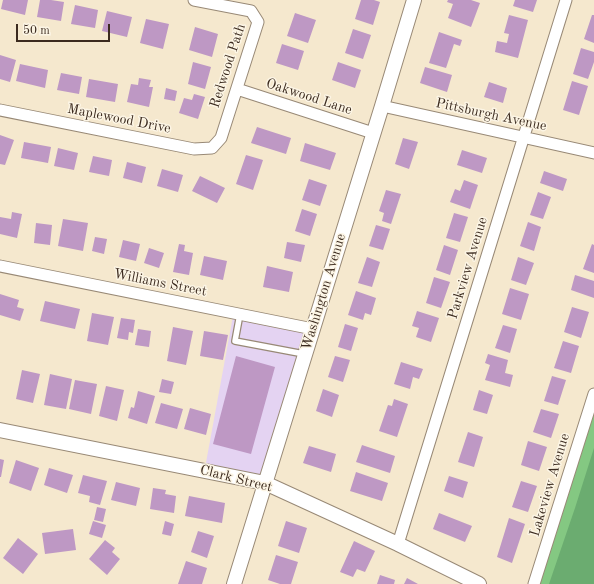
<!DOCTYPE html>
<style>
body{margin:0}
#map{position:relative;width:594px;height:584px;overflow:hidden;background:#f5e8ce;font-family:"Old Standard TT",serif}
canvas{display:block}
.scale{position:absolute;left:16px;top:24px;width:94px;height:18px;box-sizing:border-box;border:2px solid #3b2a1e;border-top:0;padding-left:5px;font-size:12px;line-height:14px;white-space:nowrap;color:#3b2a1e;-webkit-text-stroke:3px #fcf5e5;paint-order:stroke}
</style>
<div id="map">
<canvas width="594" height="584"></canvas>
<div class="scale">50 m</div>
</div>
<script>
const ctx = document.querySelector('canvas').getContext('2d');
ctx.lineJoin = 'round';
function fillPath(path, color) { ctx.fillStyle = color; ctx.fill(path, 'evenodd'); }
const poly = rows => new Path2D(rows.map(r => 'M' + r).join(''));
function strokePath(path, color, width, dash) { ctx.strokeStyle = color; ctx.lineWidth = width; ctx.lineCap = dash ? 'butt' : 'round'; ctx.setLineDash(dash || []); ctx.stroke(path); }
function label(font, color, halo, rows, align = 'center') {
  ctx.font = font + ' "Old Standard TT",serif'; ctx.lineWidth = 3; ctx.setLineDash([]); ctx.textBaseline = 'middle'; ctx.strokeStyle = halo; ctx.fillStyle = color; for (const [text, x, y, turn = 0] of rows) {
    ctx.save(); ctx.translate(x, y); ctx.rotate((+turn || 0) * Math.PI / 180); ctx.textAlign = isNaN(turn) ? turn : align; if (halo) ctx.strokeText(text, 0, 0); ctx.fillText(text, 0, 0); ctx.restore();
  }
}
fillPath(poly([
 [233,316,310,331,263,479,205,468]
]), '#e4d3f2');
fillPath(poly([
 [594,406,594,584,537,584]
]), '#84c882');
fillPath(poly([
 [594,448,594,584,549,584,575,508]
]), '#6bac70');
fillPath(poly([
 [3,0,28,0,25,15,1,9],
 [40,0,51,0,64,2,61,21,37,17],
 [361,0,374,0,380,2,373,25,355,19],
 [448,0,471,0,480,3,471,27,448,18,453,4,447,2],
 [515,0,537,0,533,12,513,6],
 [75,5,98,10,95,28,71,24],
 [107,11,132,17,127,37,102,31],
 [295,13,316,20,308,43,287,36],
 [509,15,528,20,518,58,495,52,497,41,507,43,509,34,504,33],
 [592,15,594,15,594,43,584,39],
 [146,19,169,24,163,49,140,43],
 [195,27,218,34,212,57,189,50],
 [353,29,371,35,363,59,345,53],
 [439,32,462,40,460,46,454,44,446,68,429,63],
 [282,44,304,51,298,70,276,63],
 [581,48,594,52,594,62,588,79,573,74],
 [0,55,16,60,10,82,0,79],
 [193,62,211,67,205,89,188,84],
 [338,62,361,70,355,88,332,80],
 [20,64,48,70,45,88,16,81],
 [425,67,452,75,447,92,420,83],
 [61,73,82,77,79,94,57,90],
 [139,78,151,80,149,87,153,87,149,107,127,102,131,84,138,85],
 [89,79,118,84,115,102,86,97],
 [572,81,588,86,579,115,563,110],
 [489,82,507,88,503,103,484,97],
 [166,88,177,91,175,101,164,99],
 [194,94,205,97,198,119,179,113,184,98,192,100],
 [257,127,291,138,286,154,251,143],
 [0,135,14,140,5,165,0,164],
 [403,138,418,142,409,169,395,164],
 [24,142,51,147,48,163,21,158],
 [305,143,336,153,330,170,300,161],
 [58,148,78,153,74,170,54,166],
 [462,150,487,158,482,173,457,165],
 [246,155,263,160,253,190,236,184],
 [93,156,112,160,109,176,89,172],
 [127,162,146,167,142,183,123,178],
 [162,169,183,175,178,192,157,186],
 [544,171,567,179,563,191,540,183],
 [200,176,225,188,217,203,192,191],
 [309,179,327,185,320,206,302,200],
 [464,180,478,185,470,209,450,202,455,189,460,191],
 [386,190,401,194,391,224,382,221,384,213,379,211],
 [538,192,551,197,543,219,530,215],
 [302,209,317,214,310,236,295,231],
 [12,212,22,214,17,238,0,234,0,217,11,219],
 [454,213,468,217,460,242,446,238],
 [63,219,88,223,83,251,58,246],
 [528,222,541,227,534,251,520,246],
 [36,223,52,225,50,245,34,243],
 [376,225,390,229,383,250,369,246],
 [95,237,107,239,104,254,92,251],
 [123,240,140,244,136,261,119,257],
 [287,242,305,245,301,262,284,258],
 [179,244,185,245,184,251,193,253,189,275,173,272],
 [592,244,594,245,594,273,583,269],
 [444,245,458,250,450,275,436,270],
 [149,248,164,253,159,268,144,263],
 [204,256,227,261,223,280,200,275],
 [367,257,380,262,372,287,358,283],
 [518,257,534,263,526,285,511,280],
 [267,266,293,272,289,292,263,287],
 [575,275,594,281,594,298,571,290],
 [434,277,450,282,441,308,426,303],
 [510,288,529,294,521,320,502,314],
 [356,291,376,298,371,315,365,313,363,320,348,315],
 [0,294,19,300,17,307,24,309,20,321,0,315],
 [45,301,80,309,75,329,40,321],
 [572,307,589,312,581,338,564,332],
 [417,311,439,318,431,342,416,337,419,328,412,326],
 [92,313,114,317,108,345,87,341],
 [121,318,135,320,133,333,129,332,128,340,117,338],
 [345,324,358,328,351,351,338,347],
 [503,325,517,329,510,353,495,348],
 [173,327,193,331,186,365,167,361],
 [138,329,151,331,149,347,135,345],
 [204,331,228,335,223,360,200,356],
 [563,341,579,346,571,373,554,368],
 [488,354,508,360,505,373,513,375,510,387,485,380,490,365,485,363],
 [236,356,275,367,251,454,213,444],
 [335,356,350,360,343,382,328,377],
 [401,362,423,369,419,379,413,377,410,389,394,384],
 [22,370,40,374,33,403,16,399],
 [50,374,72,379,66,409,44,405],
 [552,376,566,380,558,405,544,401],
 [162,379,174,382,171,394,159,392],
 [75,380,97,384,91,414,69,409],
 [106,386,124,390,117,421,99,416],
 [323,389,339,395,332,417,316,411],
 [479,390,493,395,487,414,473,410],
 [138,391,155,396,147,424,128,418,131,407,134,408],
 [394,399,408,404,397,437,379,431,388,405,392,406],
 [161,403,183,409,177,429,155,423],
 [190,408,211,414,206,435,184,429],
 [541,409,559,414,551,438,533,432],
 [468,432,483,437,474,467,458,462],
 [528,441,547,447,539,471,521,465],
 [362,445,395,456,390,473,356,462],
 [309,446,336,454,331,472,303,463],
 [0,459,4,460,1,477,0,477],
 [16,460,39,468,31,491,9,483],
 [49,468,73,475,67,493,44,485],
 [356,472,388,483,382,501,350,491],
 [83,475,107,481,100,505,89,502,90,496,78,493],
 [449,476,468,482,463,498,444,491],
 [521,481,537,486,528,512,512,507],
 [116,482,140,488,136,506,111,500],
 [153,488,166,490,165,494,176,496,174,513,150,509],
 [189,496,225,503,222,523,185,516],
 [97,507,106,509,103,522,94,520],
 [439,513,472,526,465,542,433,529],
 [509,518,525,524,512,563,497,557],
 [93,521,106,525,102,538,89,534],
 [165,521,174,524,171,536,162,534],
 [286,521,307,528,299,553,278,546],
 [73,529,76,550,45,554,42,533],
 [198,531,214,536,207,558,191,552],
 [18,538,38,554,23,574,3,558],
 [105,540,115,548,112,552,120,559,107,575,89,559],
 [354,541,375,551,365,572,357,569,353,577,340,572],
 [276,555,298,562,291,584,280,584,268,580],
 [186,561,207,568,202,584,178,584],
 [380,575,395,580,394,584,377,584],
 [407,578,418,584,404,584]
]), '#be98c4');
const service = poly([
 [240,314,235,341,304,354]
]);
const minor = poly([
 [237,89,373,133],
 [382,106,594,153],
 [0,110,194,149,212,148,221,138,258,22,251,11,194,0],
 [0,266,313,329],
 [398,544,566,0],
 [534,584,594,394]
]);
const tertiary = poly([
 [0,430,265,483,398,544,479,584],
 [234,584,382,106,414,0]
]);
strokePath(service, '#988976', 8);
strokePath(minor, '#988976', 13);
strokePath(tertiary, '#988976', 16);
strokePath(service, '#fff', 5.5);
strokePath(minor, '#fff', 11);
strokePath(tertiary, '#fff', 14);
label('14px', '#3b2a1e', '#fcf5e5', [
 ["Redwood Path",228,66,-72],
 ["Oakwood Lane",309,97,18],
 ["Pittsburgh Avenue",491,115,12],
 ["Maplewood Drive",119,119,11],
 ["Parkview Avenue",468,268,-73],
 ["Williams Street",160,283,11],
 ["Washington Avenue",324,292,-73],
 ["Clark Street",236,479,14],
 ["Lakeview Avenue",550,485,-73]
]);
</script>
